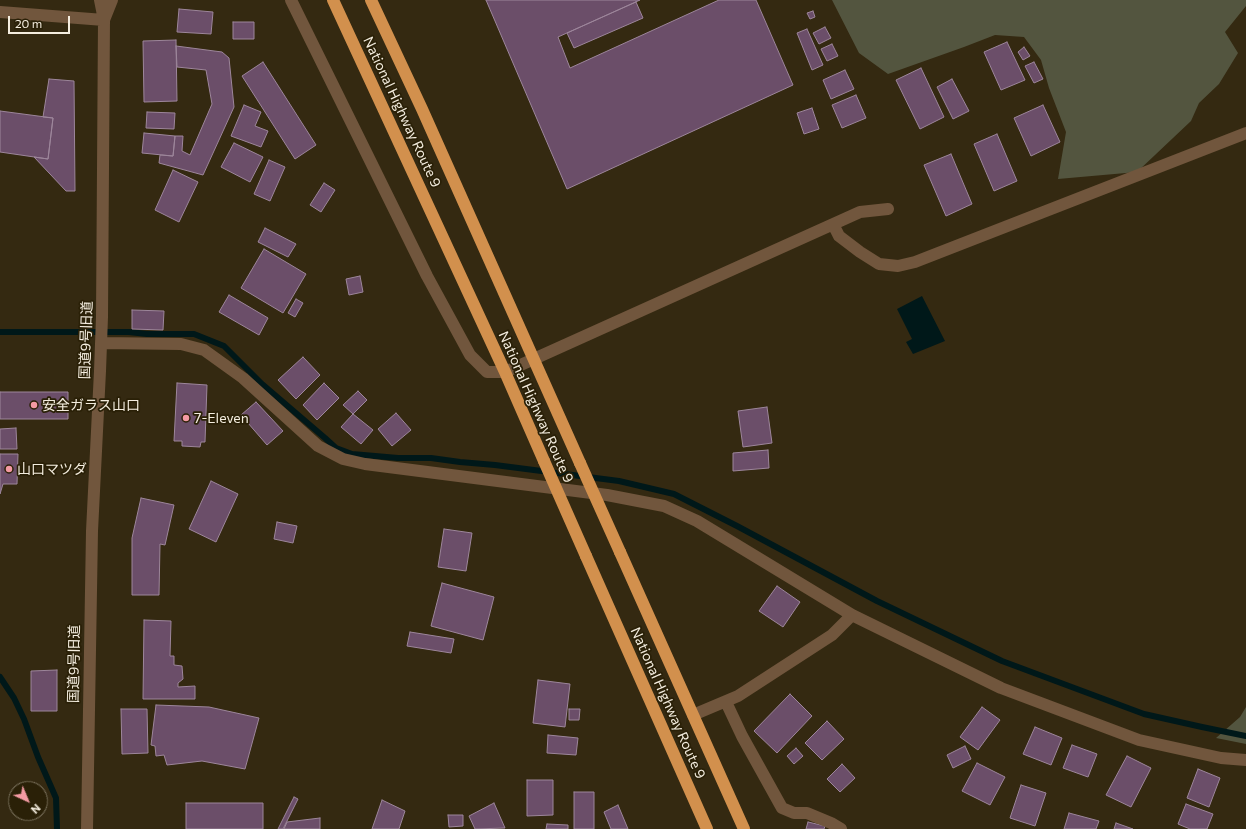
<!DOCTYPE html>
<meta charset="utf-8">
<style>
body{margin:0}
#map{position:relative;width:1246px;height:829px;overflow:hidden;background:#342911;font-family:Commissioner,sans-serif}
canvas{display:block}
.north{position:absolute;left:8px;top:781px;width:40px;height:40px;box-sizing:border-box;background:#2a2007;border:1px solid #7b725d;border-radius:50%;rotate:136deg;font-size:11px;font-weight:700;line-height:16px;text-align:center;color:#f4eddf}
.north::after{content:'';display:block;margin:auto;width:14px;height:18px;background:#f49aa3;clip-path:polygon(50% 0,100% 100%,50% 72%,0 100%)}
.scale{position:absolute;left:8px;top:16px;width:62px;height:18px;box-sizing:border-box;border:2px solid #f4eddf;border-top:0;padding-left:5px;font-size:12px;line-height:14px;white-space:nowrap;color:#f4eddf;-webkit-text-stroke:3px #2a2007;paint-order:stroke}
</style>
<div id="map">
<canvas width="1246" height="829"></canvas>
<div class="north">N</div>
<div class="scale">20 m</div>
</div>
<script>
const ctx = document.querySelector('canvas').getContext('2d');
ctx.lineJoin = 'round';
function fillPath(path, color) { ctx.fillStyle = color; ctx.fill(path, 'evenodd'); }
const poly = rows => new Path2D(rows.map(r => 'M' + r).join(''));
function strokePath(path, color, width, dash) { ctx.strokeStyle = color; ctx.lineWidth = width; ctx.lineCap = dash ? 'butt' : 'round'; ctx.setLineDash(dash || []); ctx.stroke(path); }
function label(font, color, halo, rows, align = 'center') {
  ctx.font = font + ' Commissioner,"Noto Sans JP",sans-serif'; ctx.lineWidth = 3.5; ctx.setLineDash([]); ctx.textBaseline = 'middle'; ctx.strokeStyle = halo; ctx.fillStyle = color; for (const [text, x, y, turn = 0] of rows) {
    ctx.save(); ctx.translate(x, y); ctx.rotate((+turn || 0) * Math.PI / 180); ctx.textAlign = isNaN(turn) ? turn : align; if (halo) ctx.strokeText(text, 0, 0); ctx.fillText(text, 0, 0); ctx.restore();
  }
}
fillPath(poly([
 [832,0,1246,0,1246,6,1225,32,1238,53,1219,84,1199,103,1191,121,1137,172,1058,179,1066,132,1049,88,1041,60,1024,37,995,35,964,47,888,74,859,53],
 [1246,707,1246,744,1216,738,1240,717]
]), '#53553f');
fillPath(poly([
 [922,296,945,341,913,354,906,342,912,339,897,309]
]), '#001819');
strokePath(poly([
 [0,332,129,332,147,334,194,334,224,346,262,384,325,438,336,448,352,454,398,458,431,458,460,462,495,465,619,481,674,494,737,526,877,601,1002,661,1144,714,1202,727,1246,736],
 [0,677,14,698,24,719,38,757,56,798,57,829]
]), '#001819', 6);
const building = poly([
 [486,0,640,0,558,37,570,68,719,0,756,0,793,85,567,189,486,0],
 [636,2,643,18,574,48,567,33,636,2],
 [179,9,213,12,211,34,177,32,179,9],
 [813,11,815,17,810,19,807,13,813,11],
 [233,22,254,22,254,39,233,39,233,22],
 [825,27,831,38,819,44,813,33,825,27],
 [807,29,823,65,812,70,797,33,807,29],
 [176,40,177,101,144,102,143,41,176,40],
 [1007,42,1025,80,1001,90,984,52,1007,42],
 [832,44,838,56,827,61,821,49,832,44],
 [176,46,222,52,229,58,234,107,203,175,159,163,160,155,173,156,175,136,183,136,182,151,190,155,212,104,206,70,177,67,176,46],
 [1024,47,1030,56,1023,60,1018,52,1024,47],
 [263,62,316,145,295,159,242,76,263,62],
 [1034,62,1043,79,1034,83,1025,66,1034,62],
 [921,68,944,117,920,129,896,80,921,68],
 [845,70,854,89,831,99,823,80,845,70],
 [49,79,74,81,75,191,66,191,34,157,48,159,53,118,43,117,49,79],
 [952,79,969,111,953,119,937,87,952,79],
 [856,95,866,118,842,128,832,105,856,95],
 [244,105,261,112,255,126,268,131,261,147,231,136,244,105],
 [1043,105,1060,142,1031,156,1014,118,1043,105],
 [812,108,819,129,804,134,797,113,812,108],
 [0,111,53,118,48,159,0,152,0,111],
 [147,112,175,113,174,129,146,128,147,112],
 [144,133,175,136,173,156,142,153,144,133],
 [997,134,1017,181,994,191,974,144,997,134],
 [234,143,263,157,250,182,221,167,234,143],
 [951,154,972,204,946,216,924,165,951,154],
 [269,160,285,167,270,201,254,194,269,160],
 [173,170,198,182,179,222,155,210,173,170],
 [324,183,335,190,321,212,310,205,324,183],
 [265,228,296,244,288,257,258,242,265,228],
 [264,249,306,274,283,313,241,288,264,249],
 [360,276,363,292,349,295,346,279,360,276],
 [229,295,268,318,259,335,219,312,229,295],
 [296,299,303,303,295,317,288,313,296,299],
 [132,310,164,311,163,330,132,329,132,310],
 [303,357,320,375,296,399,278,380,303,357],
 [177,383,207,385,205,442,201,442,200,447,182,446,182,441,174,441,177,383],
 [324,383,339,398,317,420,303,405,324,383],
 [358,391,367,400,353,414,343,405,358,391],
 [0,392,68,392,68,419,0,419,0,392],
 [256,402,283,431,267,445,241,415,256,402],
 [767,407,772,443,743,447,738,411,767,407],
 [396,413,411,430,392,446,378,429,396,413],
 [353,414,373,430,361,444,341,427,353,414],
 [16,428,17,449,0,449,0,429,16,428],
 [768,450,769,468,733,471,733,453,768,450],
 [0,454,18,454,17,484,3,484,0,494,0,454],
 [211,481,238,494,216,542,189,529,211,481],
 [141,498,174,505,165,545,160,544,159,595,132,595,132,538,141,498],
 [277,522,297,526,293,543,274,539,277,522],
 [444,529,472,533,466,571,438,567,444,529],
 [442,583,494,597,483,640,431,626,442,583],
 [777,586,800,602,783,627,759,611,777,586],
 [144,620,171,621,170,656,174,656,174,665,182,666,183,679,178,683,178,687,195,686,195,699,143,699,144,620],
 [410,632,454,639,451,653,407,646,410,632],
 [57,670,57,711,31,711,31,671,57,670],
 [538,680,570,684,565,727,533,723,538,680],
 [790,694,812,716,777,753,754,731,790,694],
 [156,705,209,707,259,718,245,769,202,761,167,765,164,755,156,756,155,746,151,745,156,705],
 [982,707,1000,720,978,750,960,737,982,707],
 [121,709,147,709,148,753,122,754,121,709],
 [569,709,580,709,579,720,569,720,569,709],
 [827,721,844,739,822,760,805,743,827,721],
 [1035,727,1062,738,1051,765,1023,754,1035,727],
 [548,735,578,738,576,755,547,753,548,735],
 [1072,745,1097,754,1088,777,1063,768,1072,745],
 [965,746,971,759,953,768,947,755,965,746],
 [796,748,803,756,794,764,787,756,796,748],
 [1127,756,1151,768,1131,807,1106,795,1127,756],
 [977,763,1005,777,990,805,962,791,977,763],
 [842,764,855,778,840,792,827,779,842,764],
 [1198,769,1220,778,1209,807,1187,798,1198,769],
 [527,780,553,780,553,815,527,816,527,780],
 [1021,785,1046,793,1035,826,1010,818,1021,785],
 [574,792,594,792,594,829,574,829,574,792],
 [294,797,298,799,283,829,278,829,294,797],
 [382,800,405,811,399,829,372,829,382,800],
 [186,803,263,803,263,829,186,829,186,803],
 [494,803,505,828,475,829,469,816,494,803],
 [1186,804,1213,814,1207,829,1190,829,1178,824,1186,804],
 [618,805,628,829,611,829,604,812,618,805],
 [1069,813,1099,821,1096,829,1064,829,1069,813],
 [448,815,463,815,463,826,449,827,448,815],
 [320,818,320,829,284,829,287,822,320,818],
 [808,822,825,826,824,829,806,829,808,822],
 [1116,823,1133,829,1114,829,1116,823],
 [547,824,568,825,568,829,546,829,547,824]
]);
fillPath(building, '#6b4e69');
strokePath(building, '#9d869b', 1);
strokePath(poly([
 [291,0,427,276,470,355,487,372,505,372,860,212,888,209],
 [0,12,104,20],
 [104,20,112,0],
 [833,224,839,236,860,252,879,264,898,266,915,262,1246,133],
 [101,343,181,344,204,350,243,378,318,446,343,459,365,464,607,495,664,506,697,521,852,615,1001,688,1139,740,1221,758,1246,760],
 [726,702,742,736,782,808,794,813,807,813,831,823,841,829],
 [693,715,738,696,832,635,852,615],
 [87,829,92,531,100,371,102,317,104,20,100,0]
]), '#71563d', 12);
strokePath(poly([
 [333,0,505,372,544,461],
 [371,0,422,109,580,463],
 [620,552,744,829],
 [586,556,707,829]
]), '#d2904d', 12);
strokePath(poly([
 [544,461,586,556],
 [580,463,620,552]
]), '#d2904d', 12);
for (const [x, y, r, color] of [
 [34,405,4,"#f49aa3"],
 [186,418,4,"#f49aa3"],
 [9,469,4,"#f49aa3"]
]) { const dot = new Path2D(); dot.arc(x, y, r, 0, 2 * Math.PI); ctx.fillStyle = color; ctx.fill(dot); strokePath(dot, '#2a2007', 1.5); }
label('14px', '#f4eddf', '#2a2007', [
 ["National Highway Route 9",402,112,65],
 ["国道9号旧道",86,340,-88],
 ["National Highway Route 9",536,407,66],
 ["国道9号旧道",74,664,-89],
 ["National Highway Route 9",668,703,66]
]);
label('14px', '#f4eddf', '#2a2007', [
 ["安全ガラス山口",42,405],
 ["7-Eleven",194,418],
 ["山口マツダ",17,469]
], 'left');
</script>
